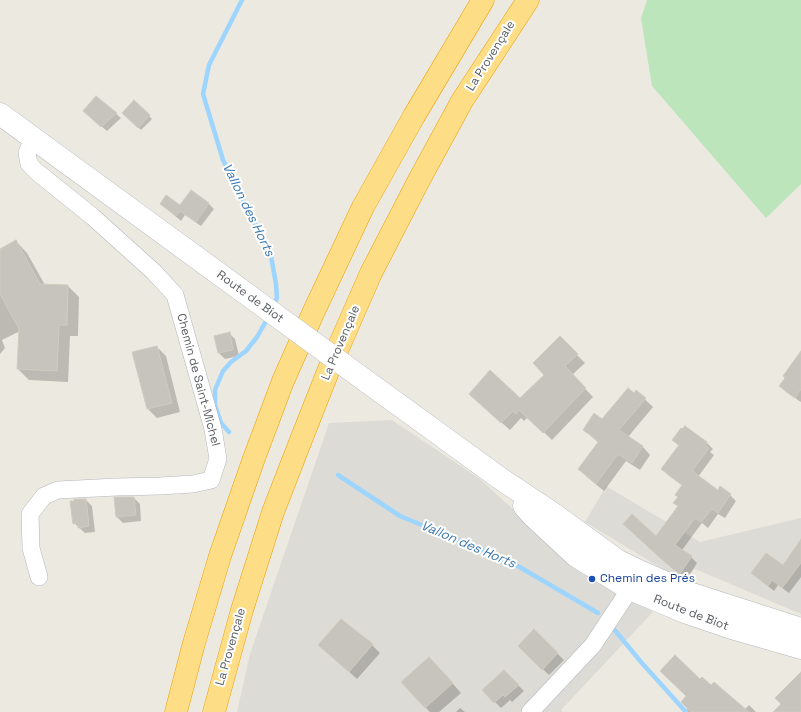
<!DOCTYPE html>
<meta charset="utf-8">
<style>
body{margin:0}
canvas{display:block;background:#ece9e0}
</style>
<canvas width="801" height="712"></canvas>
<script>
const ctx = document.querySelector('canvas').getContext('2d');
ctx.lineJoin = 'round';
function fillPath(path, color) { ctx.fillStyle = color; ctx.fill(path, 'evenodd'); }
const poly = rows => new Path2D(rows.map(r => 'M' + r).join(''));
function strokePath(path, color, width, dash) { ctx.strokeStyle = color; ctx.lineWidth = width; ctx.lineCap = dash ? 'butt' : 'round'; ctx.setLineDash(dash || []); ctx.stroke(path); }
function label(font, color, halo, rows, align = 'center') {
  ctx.font = font + ' "Space Grotesk",sans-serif'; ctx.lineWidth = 4; ctx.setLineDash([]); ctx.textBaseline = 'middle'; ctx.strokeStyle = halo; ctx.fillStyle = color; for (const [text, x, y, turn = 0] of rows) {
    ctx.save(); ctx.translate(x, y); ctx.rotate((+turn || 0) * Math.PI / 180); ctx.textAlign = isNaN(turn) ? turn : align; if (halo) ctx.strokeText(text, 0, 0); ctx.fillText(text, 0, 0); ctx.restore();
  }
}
fillPath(poly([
 [392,420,480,479,565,557,653,612,561,710,563,712,237,712,250,654,329,423],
 [606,486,700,542,801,518,801,614,695,569,681,580,585,522]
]), '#dddbd5');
fillPath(poly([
 [647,0,801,0,801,184,766,218,652,86,641,18]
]), '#bce5bc');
fillPath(poly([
 [96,97,121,118,107,131,89,116],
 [134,101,152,119,141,130,123,113],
 [191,192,209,204,214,209,201,226,185,215,181,221,161,204,181,206],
 [16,241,27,253,45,285,68,286,79,297,78,336,70,336,68,382,29,380,18,369,20,331,2,340,5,348,0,354,0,250],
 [229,333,235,339,239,356,225,359,219,353,215,336],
 [560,338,585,363,572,375,593,397,552,440,528,417,524,421,521,418,510,430,478,402,520,399,546,375],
 [157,347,166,356,180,412,157,418,148,409],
 [801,357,801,402,786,392,780,386],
 [636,391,653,407,628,437,643,447,650,455,640,470,626,461,604,491,587,477,579,469,599,443,592,437,584,430,602,420,634,394],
 [673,440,707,443,713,449,710,452,714,455,698,477,718,491,730,495,736,501,725,518,718,514,708,528,702,523,682,550,691,557,697,563,687,579,674,570,631,530,656,538,679,507,679,497,683,486,668,475,662,469,679,446],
 [134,498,140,504,141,521,123,523,117,517],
 [86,500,92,506,95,532,85,533,74,523],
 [801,541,801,577,789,593,778,585,774,591,758,578,783,566],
 [534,631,564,660,549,675,519,646],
 [372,645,380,653,357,679,328,653],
 [438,667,461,693,439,712,430,712,425,707],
 [504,671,524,691,512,702,510,700,501,708,483,690],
 [700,680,711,686,745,709,749,705,756,712,685,712,688,708],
 [460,708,465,712,456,712]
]), '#0003');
strokePath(poly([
 [242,0,209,65,203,94,223,160,271,256,276,284,277,298,273,306],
 [229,432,221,423,215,405,215,390,223,371,231,362,246,351,257,337,269,316],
 [338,475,400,516,511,562,598,613],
 [613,628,641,662,686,712]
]), '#9dd5ff', 4.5);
const building = poly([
 [96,96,117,113,101,127,83,111,96,96],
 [134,100,150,115,138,128,122,113,134,100],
 [191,190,209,203,196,222,180,211,176,216,160,204,166,195,180,205,191,190],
 [16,240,40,284,68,285,67,325,59,325,57,371,17,369,19,329,0,294,0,249,16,240],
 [230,332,233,350,218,353,214,336,230,332],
 [560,336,578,354,565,366,586,388,543,433,519,410,516,414,513,411,501,423,469,394,490,370,520,398,544,375,533,363,560,336],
 [157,346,172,403,147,409,132,352,157,346],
 [801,351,801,389,795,398,779,386,785,378,783,376,801,351],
 [628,388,634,393,636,390,646,398,619,430,643,446,632,463,618,454,596,484,578,469,599,441,583,430,594,413,602,419,628,388],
 [685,426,707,442,705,445,709,448,692,471,718,490,720,486,731,494,718,513,712,509,701,522,695,518,675,545,692,556,680,574,668,564,668,565,623,524,632,514,656,536,678,506,673,503,678,497,675,495,682,485,661,469,679,445,672,440,681,428,682,429,685,426],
 [114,497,134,497,136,515,116,517,114,497],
 [74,499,86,499,89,526,78,528,78,523,73,524,70,501,74,501,74,499],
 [801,539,801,563,782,588,772,580,768,586,751,573,766,553,783,565,801,539],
 [341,619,373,644,349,672,318,645,341,619],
 [534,629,558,653,542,670,518,646,534,629],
 [675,655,700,679,702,677,711,685,714,682,749,712,691,712,681,702,686,696,660,671,675,655],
 [429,657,453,683,425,708,401,682,429,657],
 [504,670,519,685,505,697,503,695,494,703,482,690,504,670],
 [801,672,801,712,773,712,781,704,775,698,801,672]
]);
fillPath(building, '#c7c4bd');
strokePath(building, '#d1cbbf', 1);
const street = poly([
 [35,140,29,148,27,153,29,164,37,172,93,217,154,272,175,295,213,429,218,459,211,480,193,484,160,486,117,487,58,490,44,496,30,514,31,548,39,577],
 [530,712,593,645,630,589,635,579]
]);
const secondary = poly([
 [0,114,241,290],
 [366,381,501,479,555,515,618,561,639,571,692,594,801,629],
 [524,506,533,516,576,556,630,589,685,612,735,629,801,648]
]);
const highway = poly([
 [176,712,194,643,220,556,253,461,283,381,314,311,363,207,414,116,483,0],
 [214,712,242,610,273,512,301,440,329,369,371,273,418,182,462,101,528,0]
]);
strokePath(street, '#b3b7bb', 18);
strokePath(secondary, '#b4b8bd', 23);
strokePath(highway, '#eca000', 23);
strokePath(street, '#fff', 17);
strokePath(secondary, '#fff', 22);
strokePath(highway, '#fdde86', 22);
const secondaryBridge = poly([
 [241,290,366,381]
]);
strokePath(secondaryBridge, '#b4b8bd', 23, []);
strokePath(secondaryBridge, '#fff', 22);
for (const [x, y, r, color] of [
 [592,579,4,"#1a4fb4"]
]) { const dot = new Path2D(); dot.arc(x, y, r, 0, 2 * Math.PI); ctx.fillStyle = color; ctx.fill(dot); strokePath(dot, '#fff', 1.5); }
label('12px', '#595d61', '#fff', [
 ["La Provençale",491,56,-58],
 ["Route de Biot",250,297,36],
 ["La Provençale",341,343,-67],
 ["Chemin de Saint-Michel",198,380,75],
 ["Route de Biot",691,613,21],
 ["La Provençale",231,647,-74]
]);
label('12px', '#164399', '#fff', [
 ["Chemin des Prés",600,579]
], 'left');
label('italic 13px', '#3b76b0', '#fff', [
 ["Vallon des Horts",248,210,64],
 ["Vallon des Horts",468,545,23]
]);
</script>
